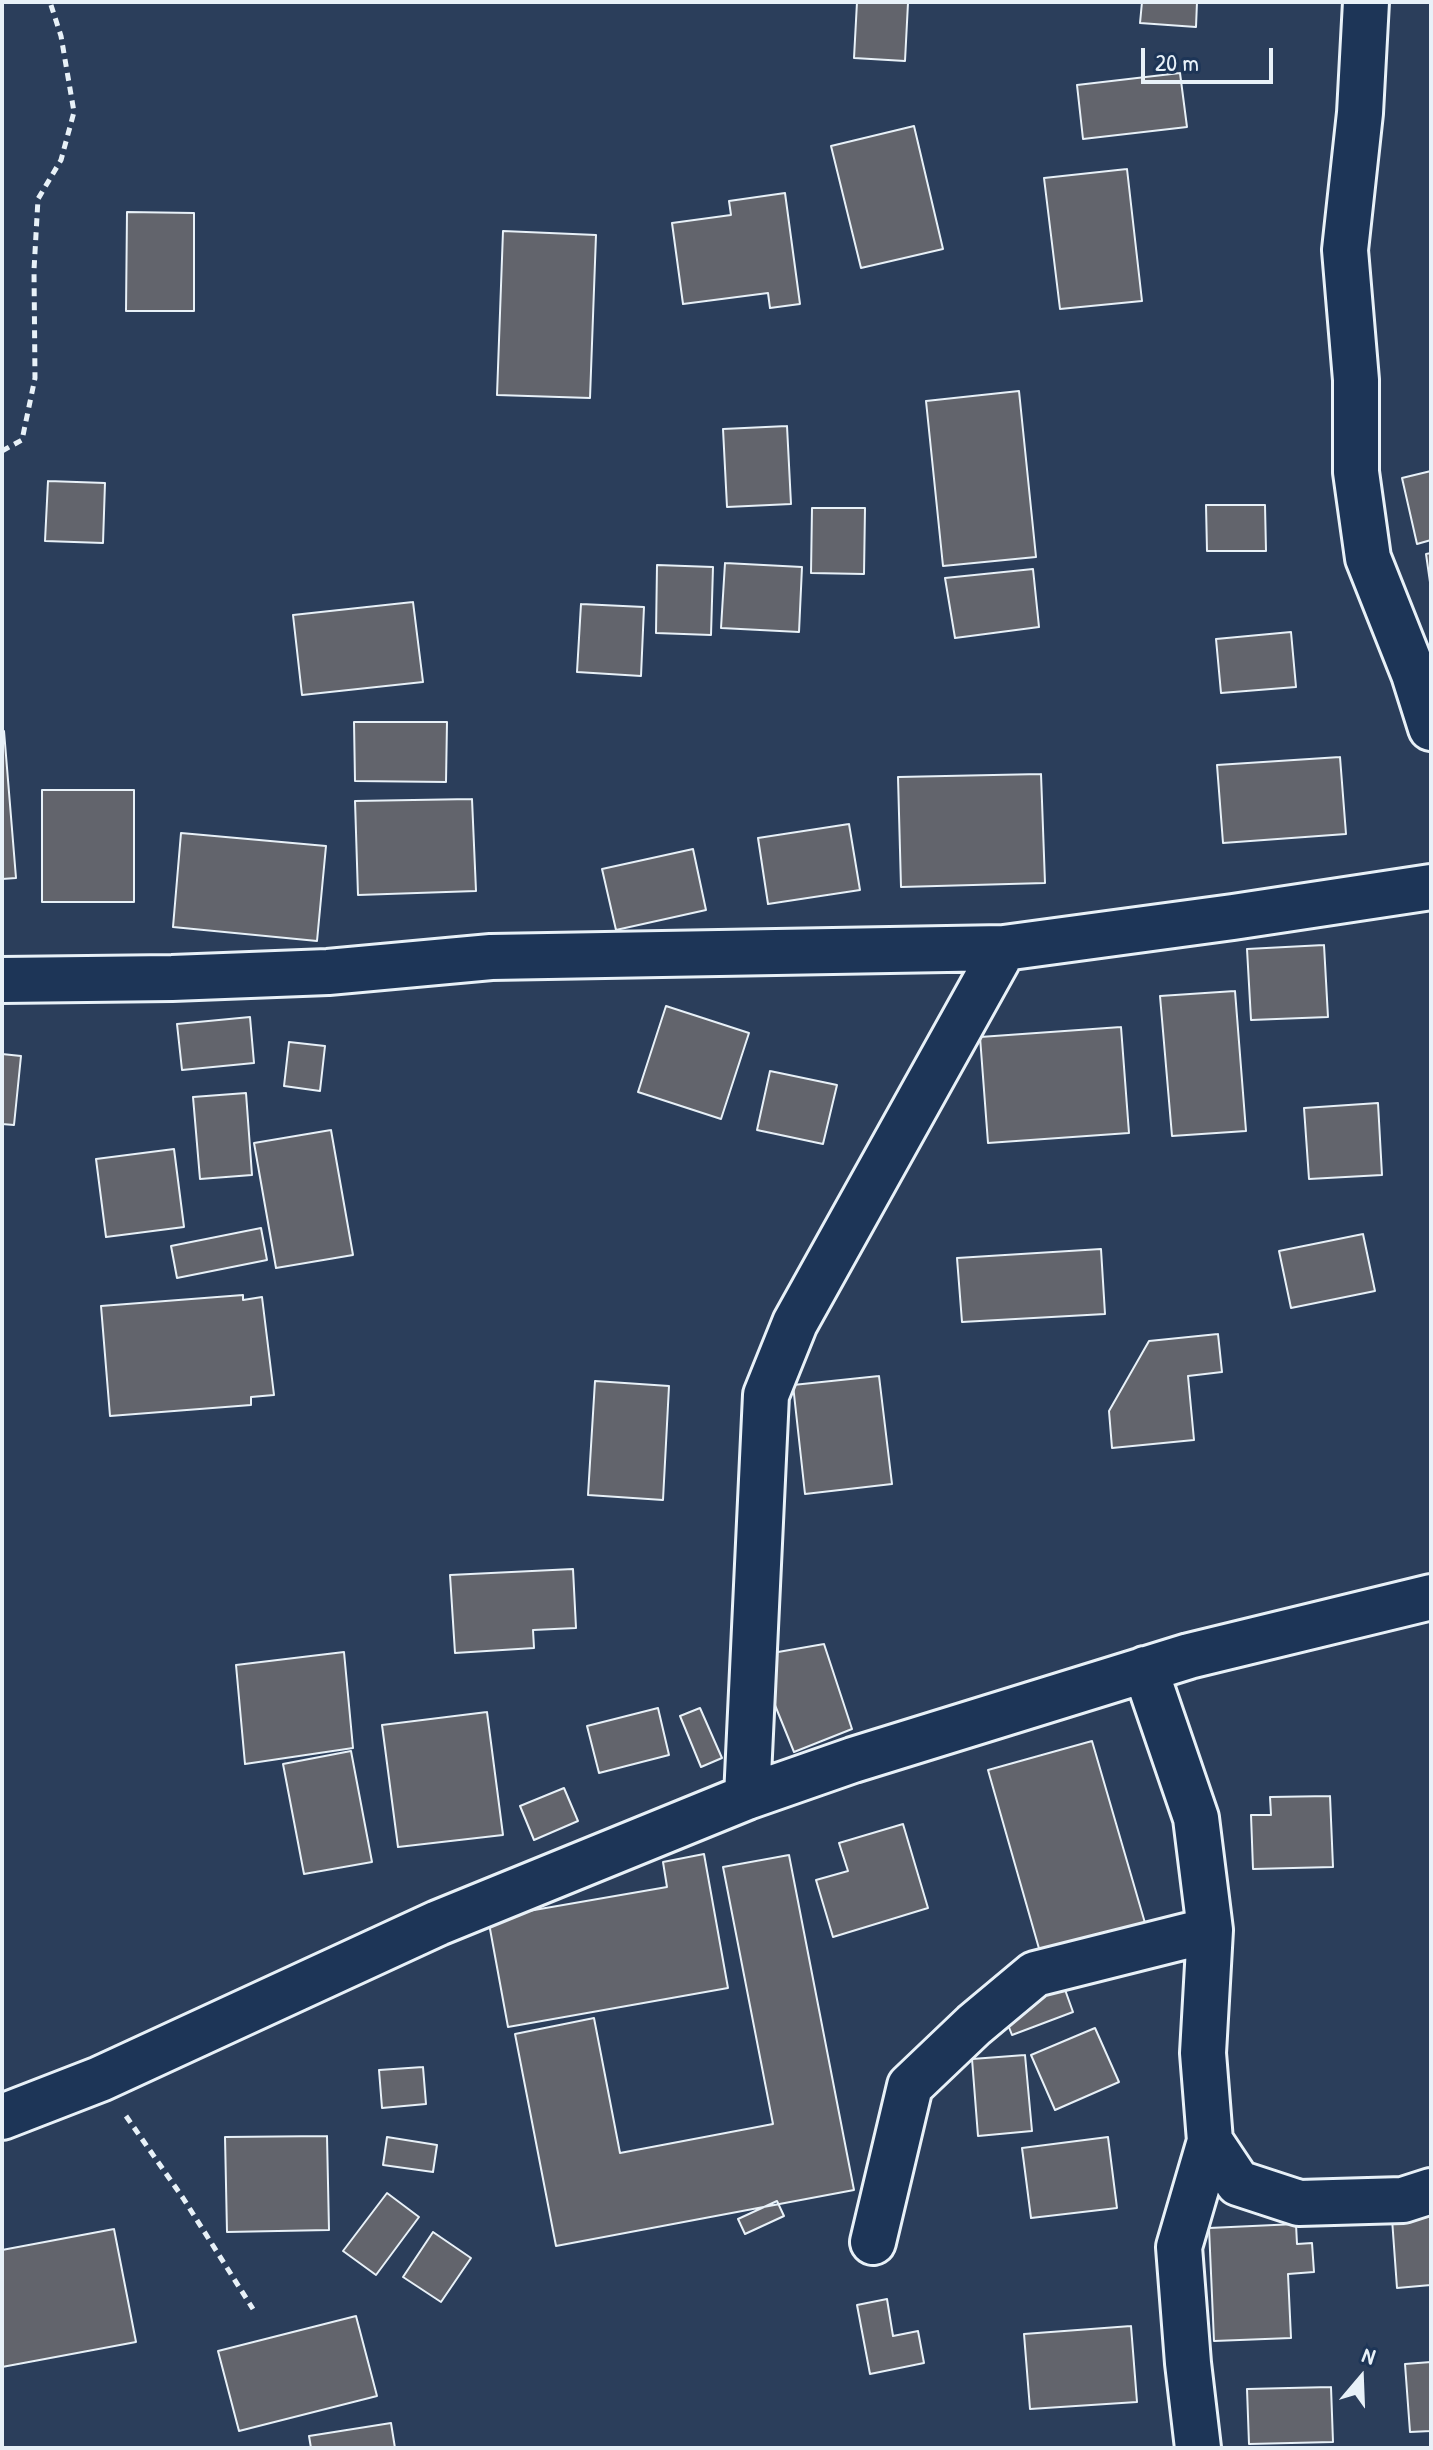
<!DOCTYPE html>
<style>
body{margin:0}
#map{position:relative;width:1433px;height:2450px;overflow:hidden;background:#2b3e5b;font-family:"Patrick Hand",sans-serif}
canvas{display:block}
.frame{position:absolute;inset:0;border:4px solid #e8f1f8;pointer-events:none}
.north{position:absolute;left:1321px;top:2338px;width:80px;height:80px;-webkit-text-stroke:6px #1d3557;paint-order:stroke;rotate:19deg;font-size:22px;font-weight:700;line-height:32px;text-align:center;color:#e8f1f8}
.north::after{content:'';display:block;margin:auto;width:28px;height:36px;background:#e8f1f8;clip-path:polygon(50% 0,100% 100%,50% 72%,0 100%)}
.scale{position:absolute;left:1141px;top:48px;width:132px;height:36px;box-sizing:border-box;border:4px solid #e8f1f8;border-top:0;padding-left:10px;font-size:24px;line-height:28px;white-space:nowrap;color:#e8f1f8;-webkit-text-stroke:6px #1d3557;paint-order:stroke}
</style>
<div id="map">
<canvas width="1433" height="2450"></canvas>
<div class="frame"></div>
<div class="north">N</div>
<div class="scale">20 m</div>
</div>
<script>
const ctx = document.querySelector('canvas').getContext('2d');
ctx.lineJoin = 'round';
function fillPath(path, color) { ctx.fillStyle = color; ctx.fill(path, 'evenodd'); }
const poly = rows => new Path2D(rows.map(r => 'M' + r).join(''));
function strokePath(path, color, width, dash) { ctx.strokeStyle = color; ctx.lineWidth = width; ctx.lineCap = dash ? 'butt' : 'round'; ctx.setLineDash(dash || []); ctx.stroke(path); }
const building = poly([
 [857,2,908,3,905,61,854,58,857,2],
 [1142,2,1197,2,1196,27,1140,23,1142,2],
 [1180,73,1187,127,1083,139,1077,85,1180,73],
 [914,126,943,249,861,268,831,146,914,126],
 [1127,169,1142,301,1060,309,1044,178,1127,169],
 [785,193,800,304,770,308,768,293,683,304,672,223,731,215,729,201,785,193],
 [127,212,194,213,194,311,126,311,127,212],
 [503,231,596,235,590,398,497,395,503,231],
 [1019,391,1036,557,943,566,926,401,1019,391],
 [787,426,791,504,727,507,723,429,787,426],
 [1431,471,1431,540,1417,544,1402,478,1431,471],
 [48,481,105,483,103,543,45,541,48,481],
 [1206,505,1265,505,1266,551,1207,551,1206,505],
 [812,508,865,508,864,574,811,573,812,508],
 [1431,553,1431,589,1426,554,1431,553],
 [725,563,802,567,799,632,721,628,725,563],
 [657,565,713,567,711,635,656,633,657,565],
 [1033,569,1039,627,955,638,945,578,1033,569],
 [413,602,423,682,302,695,293,615,413,602],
 [581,604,644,607,641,676,577,672,581,604],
 [1291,632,1296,687,1221,693,1216,639,1291,632],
 [354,722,447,722,446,782,355,781,354,722],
 [2,731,4,731,16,878,2,879,2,731],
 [1340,757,1346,834,1223,843,1217,765,1340,757],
 [1041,774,1045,883,901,887,898,777,1041,774],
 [42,790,134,790,134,902,42,902,42,790],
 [472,799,476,891,358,895,355,801,472,799],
 [849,824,860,890,768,904,758,838,849,824],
 [181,833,326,846,317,941,173,927,181,833],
 [693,849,706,910,616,930,602,869,693,849],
 [1324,945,1328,1017,1251,1020,1247,949,1324,945],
 [1235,991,1246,1131,1172,1136,1160,996,1235,991],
 [666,1006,749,1033,721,1119,638,1092,666,1006],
 [250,1017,254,1063,182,1070,177,1024,250,1017],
 [1121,1027,1129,1133,988,1143,980,1037,1121,1027],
 [289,1042,325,1046,320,1091,284,1086,289,1042],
 [2,1054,21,1056,14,1125,2,1124,2,1054],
 [770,1071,837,1085,823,1144,757,1130,770,1071],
 [246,1093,252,1175,200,1179,193,1097,246,1093],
 [1378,1103,1382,1175,1309,1179,1304,1108,1378,1103],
 [331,1130,353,1255,276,1268,254,1143,331,1130],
 [174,1149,184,1227,106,1237,96,1159,174,1149],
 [261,1228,267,1260,177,1278,171,1246,261,1228],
 [1363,1234,1375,1291,1291,1308,1279,1251,1363,1234],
 [1101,1249,1105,1314,962,1322,957,1258,1101,1249],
 [243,1295,243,1300,262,1297,274,1395,251,1397,251,1405,110,1416,101,1306,243,1295],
 [1218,1334,1222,1372,1188,1376,1194,1440,1112,1448,1109,1411,1149,1341,1218,1334],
 [879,1376,892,1484,805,1494,793,1385,879,1376],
 [595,1381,669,1386,663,1500,588,1495,595,1381],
 [573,1569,576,1628,533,1630,534,1648,455,1653,450,1575,573,1569],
 [824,1644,852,1729,794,1752,755,1656,824,1644],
 [344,1652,353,1748,245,1764,236,1665,344,1652],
 [658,1708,669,1755,599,1773,587,1726,658,1708],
 [700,1708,722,1758,701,1767,680,1716,700,1708],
 [487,1712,503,1835,398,1847,382,1725,487,1712],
 [1092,1741,1145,1923,1040,1952,988,1770,1092,1741],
 [351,1751,372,1862,304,1874,283,1764,351,1751],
 [564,1788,578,1821,534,1840,520,1806,564,1788],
 [1330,1796,1333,1867,1253,1869,1251,1815,1271,1815,1270,1797,1330,1796],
 [903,1824,928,1908,833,1937,816,1880,848,1871,839,1843,903,1824],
 [704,1854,728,1988,508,2027,488,1918,667,1887,663,1862,704,1854],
 [789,1855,854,2190,556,2246,515,2034,594,2018,620,2153,773,2124,723,1867,789,1855],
 [1063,1984,1073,2012,1012,2035,1005,2017,1035,2005,1031,1996,1063,1984],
 [1095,2028,1119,2082,1055,2110,1031,2055,1095,2028],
 [1025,2055,1032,2131,978,2136,972,2059,1025,2055],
 [423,2067,426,2104,382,2108,379,2070,423,2067],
 [327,2136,329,2230,227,2232,225,2137,327,2136],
 [387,2137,437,2145,433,2172,383,2165,387,2137],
 [1108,2137,1117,2208,1031,2218,1022,2148,1108,2137],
 [387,2193,419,2217,376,2275,343,2251,387,2193],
 [777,2201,784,2216,745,2234,738,2219,777,2201],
 [1431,2203,1431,2285,1397,2288,1391,2205,1431,2203],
 [1296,2224,1297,2244,1312,2243,1314,2272,1288,2274,1291,2338,1214,2341,1209,2228,1296,2224],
 [114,2229,136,2342,2,2367,2,2250,114,2229],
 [433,2232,471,2258,441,2302,403,2277,433,2232],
 [887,2299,893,2336,918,2331,924,2363,870,2374,857,2305,887,2299],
 [356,2316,377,2396,239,2431,218,2351,356,2316],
 [1131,2326,1137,2402,1030,2409,1024,2334,1131,2326],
 [1431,2362,1431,2431,1410,2432,1405,2364,1431,2362],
 [1331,2387,1333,2442,1249,2444,1247,2389,1331,2387],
 [391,2423,395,2448,311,2448,309,2436,391,2423]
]);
fillPath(building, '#62646c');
strokePath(building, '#e8f1f8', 2);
const minor = poly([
 [1366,2,1360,113,1345,250,1356,380,1356,472,1368,558,1414,674,1431,728],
 [2,980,172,978,328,972,491,957,1004,948,1233,917,1431,887],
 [1145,1669,1196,1818,1210,1930,1203,2053,1210,2141,1238,2183,1299,2203,1403,2200,1431,2191],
 [747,1797,766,1395,795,1323,1004,948],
 [2,2117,100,2079,438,1923,747,1797,853,1760,1189,1656,1431,1597],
 [873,2242,910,2086,974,2025,1035,1974,1210,1930],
 [1198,2448,1188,2363,1179,2247,1210,2141]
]);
strokePath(minor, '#e8f1f8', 50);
strokePath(poly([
 [2,451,22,440,35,378,34,270,38,199,61,160,74,112,61,36,50,2],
 [126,2116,183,2198,253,2309]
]), '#e8f1f8', 5, [8, 6]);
strokePath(minor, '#1d3557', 44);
</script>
